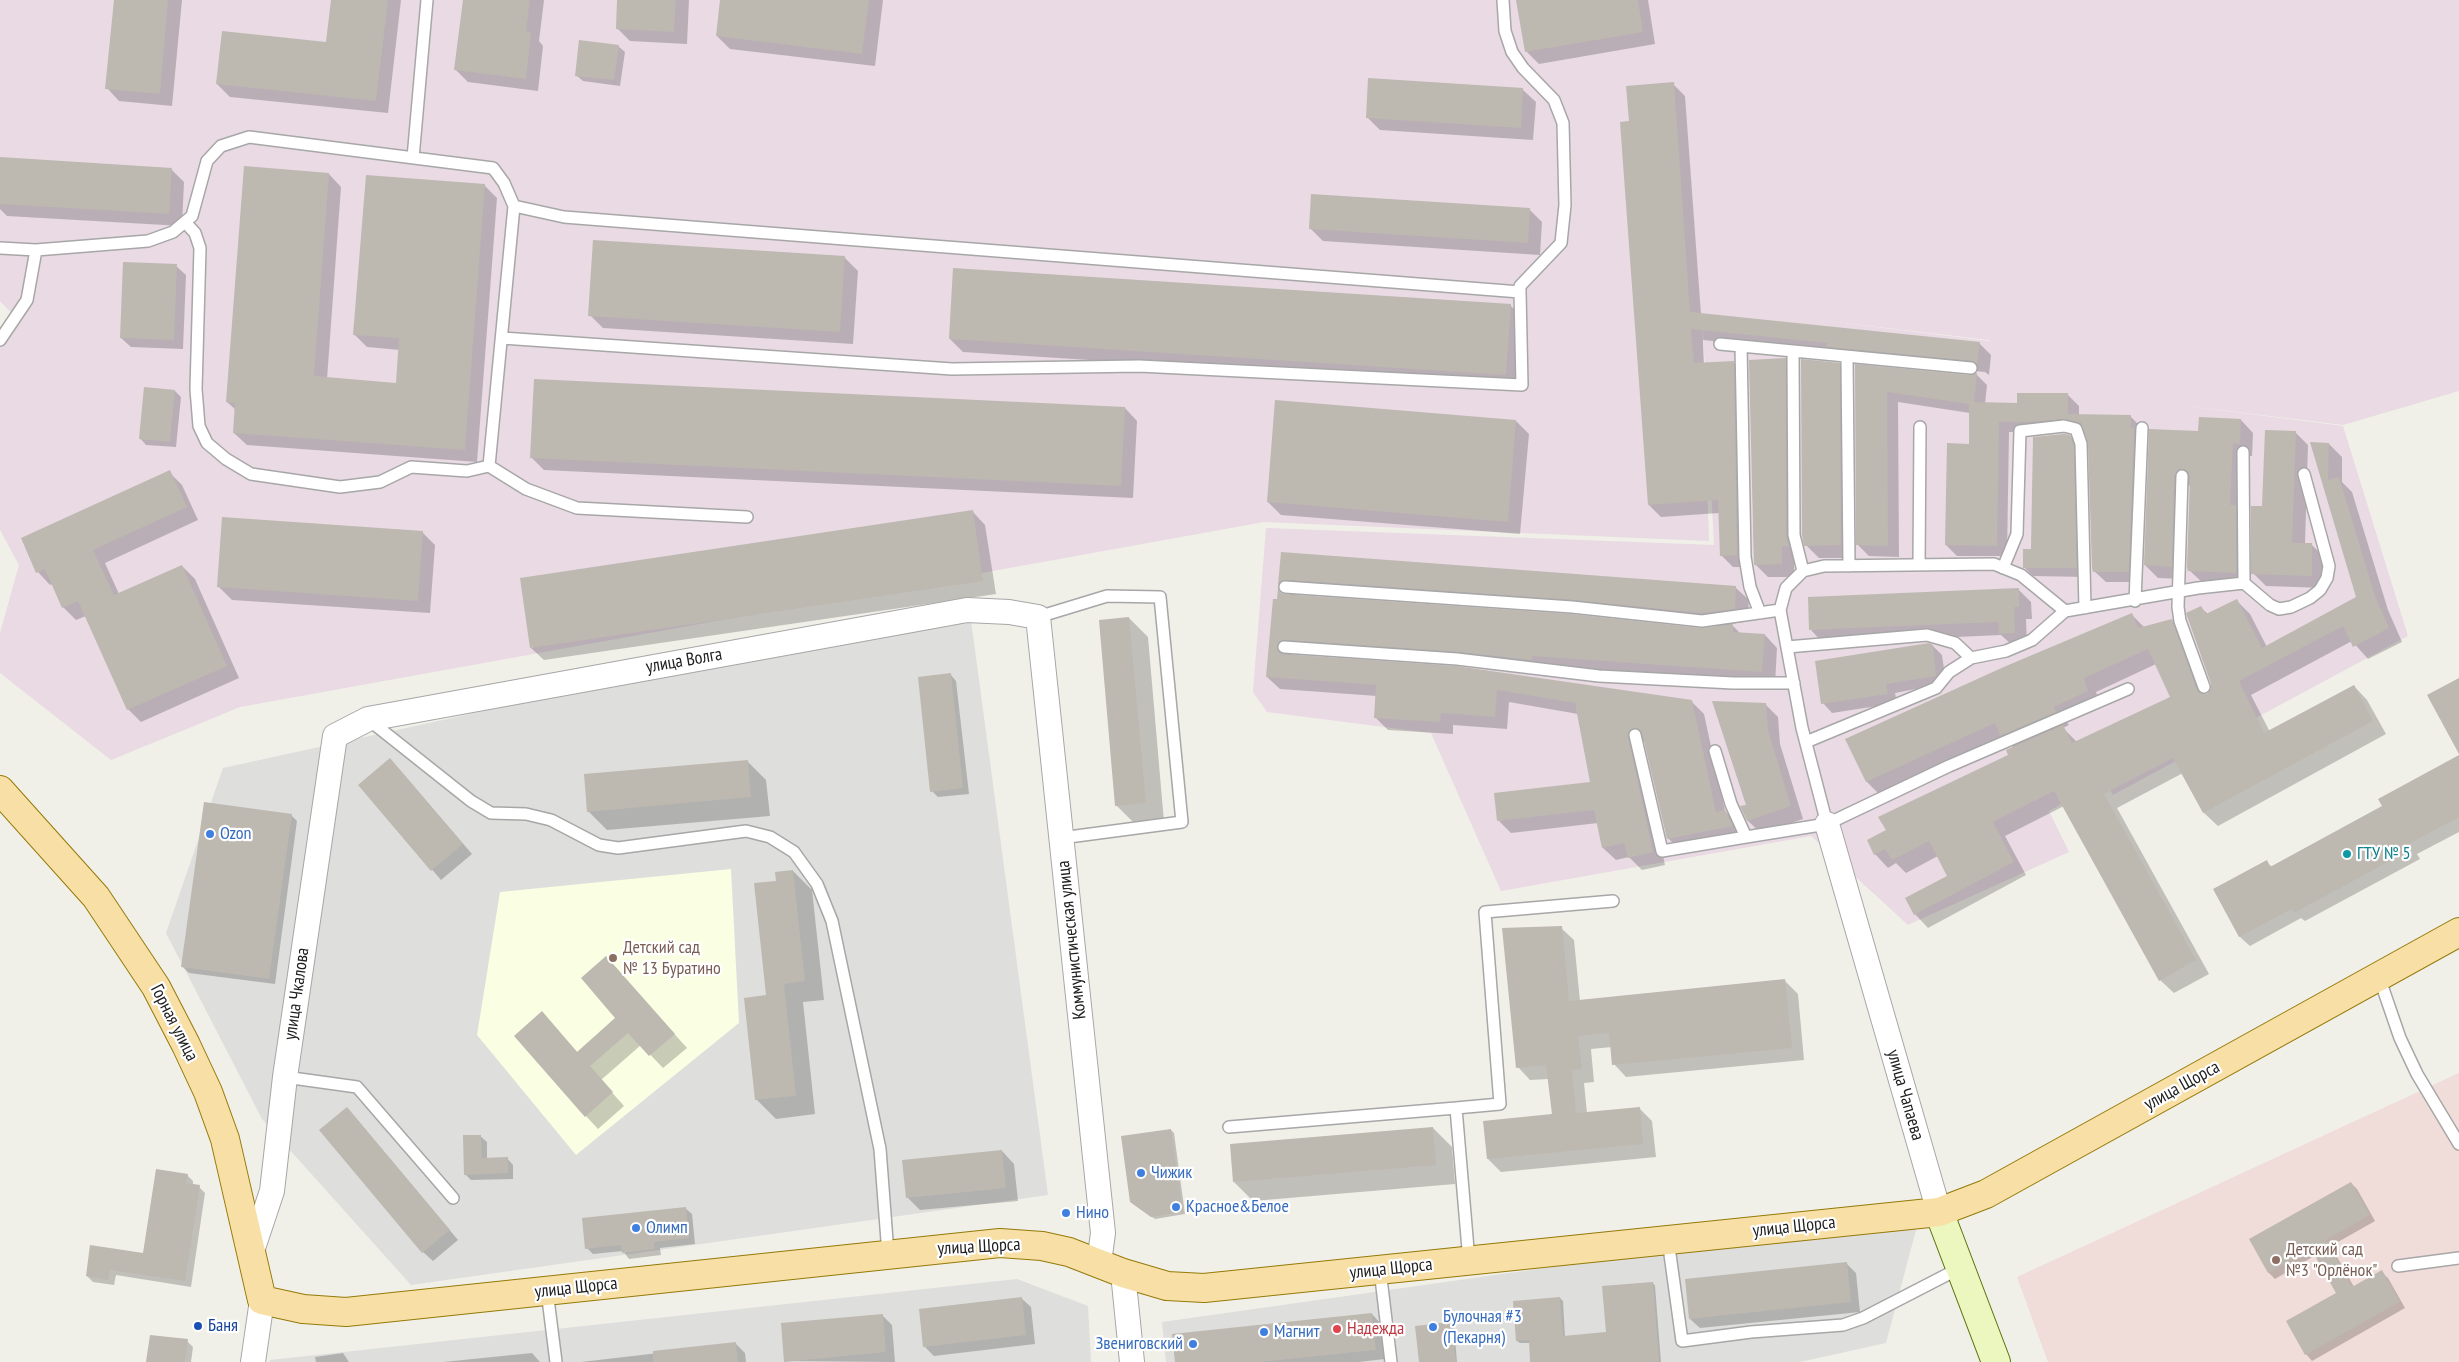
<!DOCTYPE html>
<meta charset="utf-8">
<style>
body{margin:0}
canvas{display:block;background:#f0efe8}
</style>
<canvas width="2459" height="1362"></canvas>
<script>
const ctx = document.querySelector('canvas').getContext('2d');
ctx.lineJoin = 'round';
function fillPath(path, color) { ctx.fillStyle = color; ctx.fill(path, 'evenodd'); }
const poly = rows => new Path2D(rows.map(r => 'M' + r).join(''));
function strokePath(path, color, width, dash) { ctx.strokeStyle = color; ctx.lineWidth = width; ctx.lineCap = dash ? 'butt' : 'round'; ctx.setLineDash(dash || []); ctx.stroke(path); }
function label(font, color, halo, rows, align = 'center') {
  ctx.font = font + ' "PT Sans Narrow",sans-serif'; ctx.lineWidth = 4.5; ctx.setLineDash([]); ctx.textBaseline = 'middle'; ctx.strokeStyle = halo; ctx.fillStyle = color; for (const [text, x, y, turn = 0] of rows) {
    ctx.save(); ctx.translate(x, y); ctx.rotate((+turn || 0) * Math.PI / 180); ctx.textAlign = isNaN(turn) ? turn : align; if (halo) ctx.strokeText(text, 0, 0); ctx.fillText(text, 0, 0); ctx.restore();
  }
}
fillPath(poly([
 [969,605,1048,1195,411,1285,262,1119,166,933,223,768],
 [1920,1215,1886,1343,1800,1362,1166,1362,1162,1322],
 [1017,1279,1088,1306,1091,1362,269,1362,270,1360]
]), '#dededd');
fillPath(poly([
 [2459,1073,2459,1362,2048,1362,2017,1277]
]), '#f0dcd8');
fillPath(poly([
 [0,0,2459,0,2459,391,2343,425,2147,401,2343,426,2408,636,2113,795,2105,780,2049,811,2069,852,1908,925,1811,836,1501,891,1431,733,1267,712,1253,692,1266,528,1714,545,1702,313,1709,541,1264,522,240,707,111,760,0,673,0,633,19,565,0,530,0,329,18,320,0,301],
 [1794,317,1989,340,1989,341]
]), '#e9dae4');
fillPath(poly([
 [731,869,739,1023,576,1155,477,1035,500,892]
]), '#fafee3');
fillPath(poly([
 [115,0,182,0,172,106,119,101,107,88],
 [332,0,401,0,388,113,230,97,217,84,327,43],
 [464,0,544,0,539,41,543,46,538,91,468,82,455,69],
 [619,0,689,0,687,44,630,41,617,28],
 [721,0,883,0,875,66,730,49,717,36],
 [1518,0,1648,0,1655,44,1539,64,1526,51],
 [618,46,625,52,620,86,583,81,576,75],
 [1673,84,1685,96,1701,314,1979,343,1991,355,1989,375,1985,372,1840,358,1836,354,1703,340,1704,364,1733,362,1745,374,1749,567,1733,567,1721,555,1719,513,1661,517,1649,505,1630,122],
 [1523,90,1536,102,1533,140,1380,130,1367,117],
 [0,159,171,169,184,182,182,226,7,216,0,209],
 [329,174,341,187,327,379,397,384,400,350,367,347,355,335,484,185,497,198,477,462,247,445,234,433,236,410,227,402],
 [1530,210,1542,222,1540,255,1323,241,1310,228],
 [845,258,858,271,853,344,603,328,590,315],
 [176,266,186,275,183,349,131,347,121,338],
 [1510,305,1523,318,1519,387,963,352,950,339],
 [1785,359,1798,372,1799,549,1801,558,1794,558,1794,577,1768,577,1755,564,1754,556,1750,361],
 [1839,364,1852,377,1854,558,1819,558,1806,545],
 [1856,366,1970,377,1976,374,1987,385,1985,404,2018,404,2068,395,2079,406,2079,416,2130,416,2141,427,2139,582,2106,582,2094,571,2090,443,2086,432,2077,429,2043,433,2009,432,2007,556,1957,556,1946,545,1970,445,1970,413,1898,402,1899,557,1869,556,1858,545],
 [175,391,181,397,176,447,146,445,140,438],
 [1125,408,1137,421,1133,498,544,470,531,457],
 [2241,420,2253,433,2252,456,2246,456,2249,585,2203,583,2189,570,2191,483,2187,489,2184,579,2158,578,2145,565,2151,430,2199,433],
 [1516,421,1529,434,1520,534,1281,515,1268,502],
 [2295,432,2308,445,2305,544,2312,545,2325,558,2324,588,2266,586,2253,573,2263,507],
 [2070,436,2079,446,2086,577,2033,576,2024,567,2033,551],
 [2311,443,2329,444,2342,457,2342,482,2352,492,2388,610,2402,642,2368,659,2352,641,2251,695,2270,732,2354,686,2367,700,2386,734,2218,826,2204,813,2183,773,2117,808,2209,974,2174,993,2160,980,2064,806,2005,836,2026,875,1928,928,1915,914,1948,876,1938,856,1906,873,1896,863,1888,868,1875,854,2009,755,2014,748,2004,738,1880,795,1867,782,1846,740,2132,615,2145,628,2172,620,2185,634,2207,695,2211,692,2212,684,2201,608,2208,614,2237,601,2250,614,2267,647,2358,598],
 [2156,664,2171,698,2077,742,2063,728,2069,725,2066,721,2101,705,2096,692],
 [169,472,182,485,198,520,105,563,119,594,182,566,195,579,239,678,141,722,128,709,86,616,76,620,63,607,53,584,50,585,38,572],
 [973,512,985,525,996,594,544,660,531,648],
 [422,532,435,545,430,613,232,600,219,587],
 [1282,553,1736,588,1749,600,1747,621,1731,624,1741,634,1765,635,1777,648,1775,684,1293,653,1291,656,1691,701,1704,714,1725,811,1738,824,1745,839,1681,851,1668,838,1645,741,1642,742,1640,750,1665,865,1642,870,1629,857,1616,860,1603,848,1598,823,1511,833,1499,821,1591,783,1578,714,1509,702,1507,729,1453,725,1453,734,1388,730,1375,717,1377,696,1280,689,1267,677,1279,591,1284,596,1291,596,1279,585],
 [1299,592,1586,612,1720,626,1701,630,1293,596],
 [2018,589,2031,602,2032,619,2026,619,2027,646,2013,646,2001,635,1823,643,1811,630],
 [1129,618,1148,637,1164,822,1135,824,1116,805],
 [1933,646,1942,655,1946,683,1895,693,1897,703,1832,713,1823,703],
 [950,674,956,681,969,794,938,797,932,791],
 [1765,704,1778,717,1780,744,1803,819,1761,833,1748,821,1748,806],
 [2459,757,2459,832,2417,854,2420,859,2305,921,2301,918,2250,946,2240,937,2215,890,2266,861,2272,867,2384,807],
 [747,761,766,780,770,816,607,830,588,811],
 [399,769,472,854,441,880,360,786],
 [291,815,297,821,275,984,189,973,183,967],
 [793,871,812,890,824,1000,803,1002,815,1114,776,1119,757,1100,777,882],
 [1561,928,1574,940,1580,1001,1785,981,1798,994,1804,1060,1626,1077,1614,1064,1612,1047,1591,1049,1594,1082,1584,1083,1587,1113,1639,1108,1652,1121,1656,1157,1501,1172,1488,1159,1554,1115,1549,1079,1530,1080,1518,1067],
 [606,958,687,1048,663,1068,641,1045,601,1080,624,1106,598,1129,586,1116,554,1026,578,1053,617,1018],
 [347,1108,458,1240,433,1261,423,1252],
 [1433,1128,1452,1147,1455,1184,1253,1201,1234,1182],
 [1171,1130,1174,1133,1185,1214,1155,1219,1135,1205],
 [480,1136,487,1142,487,1159,507,1158,513,1165,513,1179,471,1180,465,1174],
 [1002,1151,1014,1164,1018,1201,920,1210,907,1197],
 [187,1175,193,1181,193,1186,199,1187,205,1193,191,1287,116,1275,114,1285,93,1282,87,1276,144,1254],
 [2351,1183,2357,1189,2375,1221,2331,1246,2354,1287,2381,1272,2388,1278,2405,1308,2312,1361,2306,1354,2287,1322,2338,1293,2316,1255,2275,1279,2269,1273,2250,1240],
 [685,1208,692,1214,695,1244,660,1248,661,1255,629,1259,623,1251,593,1254,587,1248],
 [1846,1263,1856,1273,1860,1312,1700,1328,1690,1319],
 [1653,1283,1655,1286,1661,1362,1531,1362,1530,1343,1520,1343,1517,1341,1560,1298,1563,1301,1565,1337,1607,1333],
 [1021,1298,1031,1307,1035,1344,934,1356,925,1347],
 [1372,1314,1381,1324,1385,1359,1359,1362,1176,1362],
 [882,1315,892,1325,895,1362,786,1361],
 [1451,1323,1454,1326,1457,1362,1421,1362],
 [187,1341,193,1347,191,1362,148,1362],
 [736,1344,745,1353,746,1362,581,1362],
 [343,1353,349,1362,316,1362,315,1357],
 [532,1353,540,1362,443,1362]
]), '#0003');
fillPath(poly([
 [114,0,168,0,160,94,105,89],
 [331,0,388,0,376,101,216,84,222,31,326,42],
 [463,0,530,0,526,31,531,32,526,79,454,70],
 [617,0,676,0,674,32,616,29],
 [720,0,869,0,862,54,716,36],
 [1516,0,1638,0,1643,32,1525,52],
 [579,40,619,45,614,80,575,76],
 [1368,78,1523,88,1521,128,1366,118],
 [1674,82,1690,312,1980,342,1977,364,1972,361,1827,347,1827,343,1691,329,1694,363,1734,361,1737,555,1720,556,1718,500,1648,505,1620,122,1629,121,1626,86],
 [0,157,172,168,169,214,0,204],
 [244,166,329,173,314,376,396,383,399,338,353,335,366,175,485,184,465,450,233,433,235,403,226,402],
 [1311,194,1530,208,1528,243,1309,229],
 [593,240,845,256,840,332,588,316],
 [123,262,177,264,174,340,120,338],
 [953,268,1511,304,1506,375,949,339],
 [1786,358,1786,535,1789,546,1782,546,1782,564,1754,565,1749,360],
 [1801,359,1840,363,1841,545,1804,546,1802,534],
 [1855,364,1970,375,1977,373,1974,402,2017,403,2017,393,2068,393,2068,414,2131,415,2131,428,2134,428,2129,572,2093,572,2092,568,2088,444,2081,423,2063,419,2031,422,1999,422,1997,546,1945,545,1947,443,1969,444,1969,404,1887,392,1888,546,1856,545],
 [534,379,1125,407,1121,486,530,458],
 [144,387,175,390,170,442,139,439],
 [1275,400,1516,420,1508,522,1267,502],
 [2199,417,2241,419,2240,444,2233,443,2230,505,2236,505,2236,573,2188,571,2187,567,2190,476,2188,472,2183,469,2178,470,2174,476,2172,567,2144,565,2149,429,2198,431],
 [2265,430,2296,431,2292,543,2312,543,2312,576,2251,574,2251,506,2262,506],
 [2064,434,2070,435,2074,445,2077,568,2023,568,2023,549,2031,549,2033,437],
 [2310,442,2329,443,2328,480,2339,477,2375,596,2389,628,2353,647,2343,626,2239,681,2264,733,2354,685,2373,721,2203,813,2173,758,2104,794,2196,960,2159,981,2054,791,1993,822,2014,862,1914,915,1905,898,1947,876,1929,841,1892,860,1885,849,1874,855,1867,840,1886,830,1878,817,2008,755,2006,750,2063,725,2072,743,2170,697,2148,649,2084,678,2088,691,2054,707,2056,712,2000,736,1995,723,1866,782,1845,739,2006,666,2132,613,2138,628,2172,619,2197,690,2202,694,2207,694,2211,689,2211,684,2186,613,2201,606,2206,614,2237,599,2262,648,2356,597],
 [170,470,187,507,93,550,114,595,182,565,227,666,127,710,78,601,62,608,45,569,36,573,21,538],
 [973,510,983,581,530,648,520,578],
 [222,517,423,531,418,601,217,587],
 [1281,552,1736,586,1735,609,1702,613,1573,600,1286,580,1278,585],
 [1278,588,1280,593,1284,594,1571,614,1701,628,1733,624,1733,632,1765,634,1762,672,1532,656,1532,660,1458,652,1285,640,1280,641,1277,646,1278,651,1283,654,1456,666,1692,700,1716,812,1725,810,1733,826,1667,839,1642,733,1640,730,1634,728,1630,730,1628,737,1653,852,1628,858,1624,843,1602,848,1594,810,1497,821,1494,793,1590,782,1575,703,1497,690,1495,717,1441,713,1440,722,1374,718,1376,685,1266,677,1273,599,1277,599],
 [2019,588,2019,607,2014,607,2015,633,1999,634,1998,622,1809,630,1808,597],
 [1129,617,1146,803,1115,806,1099,620],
 [1929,643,1933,645,1936,676,1886,684,1888,694,1821,704,1815,661],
 [951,673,963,788,930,792,918,677],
 [2459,678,2459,754,2427,695],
 [1712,701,1766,703,1768,730,1791,806,1747,821,1740,806,1746,805],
 [2459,755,2459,817,2409,844,2412,849,2294,913,2292,909,2239,937,2213,889,2267,860,2270,867,2382,806,2378,799],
 [390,758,463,844,431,871,358,785],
 [748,760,751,797,587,812,584,774],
 [204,802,292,814,269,979,181,967],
 [793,870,805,981,784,984,796,1096,755,1100,744,998,766,995,754,883,776,881,775,872],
 [1562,926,1569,1001,1785,979,1792,1048,1612,1065,1609,1033,1578,1036,1582,1069,1572,1070,1576,1113,1640,1107,1643,1144,1487,1159,1483,1121,1552,1114,1546,1065,1516,1068,1502,928],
 [606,956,675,1034,649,1056,628,1033,590,1066,613,1092,585,1117,514,1036,542,1011,577,1052,615,1018,581,978],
 [347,1107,450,1230,422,1253,319,1130],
 [1433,1127,1436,1165,1233,1182,1230,1144],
 [1171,1129,1183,1212,1151,1217,1130,1202,1121,1136],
 [463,1135,481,1135,482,1158,508,1157,508,1173,464,1175],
 [1002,1150,1006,1188,906,1198,902,1160],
 [156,1169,188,1174,186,1183,200,1185,185,1281,110,1270,108,1280,86,1276,90,1245,143,1253],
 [2351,1182,2370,1215,2326,1240,2352,1287,2382,1270,2400,1302,2305,1355,2286,1321,2336,1293,2311,1249,2268,1273,2249,1239],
 [686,1207,689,1238,654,1242,655,1249,622,1253,621,1245,585,1249,582,1218],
 [1847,1262,1851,1302,1689,1319,1685,1279],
 [1653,1282,1659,1362,1530,1362,1529,1340,1516,1341,1513,1301,1560,1297,1563,1336,1606,1332,1602,1286],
 [1022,1297,1026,1335,923,1347,919,1309],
 [1372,1313,1376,1350,1261,1362,1175,1362,1172,1334],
 [883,1314,886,1352,784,1362,781,1323],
 [1451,1322,1456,1362,1419,1362,1415,1326],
 [150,1335,188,1339,185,1362,146,1362],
 [736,1342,738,1362,653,1362,653,1351]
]), '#bdb8b0');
const service = poly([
 [413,158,427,0],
 [185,222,195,233,200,248,196,389,199,426,207,443,226,459,251,474,340,487,380,482,411,467,467,471,489,466,514,206],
 [0,248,36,250],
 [502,338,952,369,1139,366,1522,385,1520,292],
 [0,340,27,300,36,250,148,241,173,232,192,216,207,161,221,146,249,137,493,168,504,183,514,206,564,217,1520,292,1520,286,1561,243,1565,205,1563,123,1554,100,1523,68,1512,52,1505,31,1503,0],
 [1720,344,1971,368],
 [1741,346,1745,557,1750,587,1760,613],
 [1793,351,1794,535,1803,571],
 [1847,357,1849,566],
 [2243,452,2244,583],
 [489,466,526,489,577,508,747,517],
 [2182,476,2178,607,2180,621,2204,687],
 [1919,565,1920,427],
 [2003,568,2017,534,2020,431,2064,426,2076,429,2081,444,2085,608],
 [1285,587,1572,607,1702,621,1780,610],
 [2135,601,2142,428],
 [1038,617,1107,596,1160,597,1182,822,1061,838],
 [1284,647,1457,659,1599,676,1733,683,1794,683],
 [1787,647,1927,635,1955,643,1971,658],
 [369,720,471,801,491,813,526,814,551,820,599,845,618,848,746,831,770,837,794,852,817,884,832,921,880,1149,888,1254],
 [1635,735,1662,851,1746,837],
 [1806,742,1936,688,1949,672,1971,658,2006,651,2032,640,2065,611],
 [1715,751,1731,804,1746,837,1827,824,1949,766,2128,689],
 [1827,824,1802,728,1780,610,1786,588,1803,571,1824,566,1994,564,2021,575,2065,611,2198,588,2244,583,2270,605,2279,609,2291,607,2310,598,2320,590,2327,578,2329,566,2304,474],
 [2379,977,2400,1038,2417,1074,2459,1144],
 [285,1077,357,1087,453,1198],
 [1229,1127,1456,1108],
 [1668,1240,1682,1341,1751,1332,1843,1325,1863,1318,1960,1268],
 [1469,1261,1456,1108,1500,1104,1485,912,1613,901],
 [2398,1266,2459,1258],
 [1380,1270,1391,1362],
 [547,1291,556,1362]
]);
const minor = poly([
 [1827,824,1939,1212],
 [252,1251,272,1191,285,1077,335,736,368,719,967,610,1009,612,1038,617,1103,1233,1099,1263],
 [1123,1273,1132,1362],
 [253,1362,262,1300]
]);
const secondary = poly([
 [1939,1212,1996,1362]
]);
const primary = poly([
 [0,790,96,897,156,987,186,1045,208,1092,225,1139,262,1300,303,1309,346,1312,1000,1243,1042,1246,1069,1252,1123,1273,1167,1286,1204,1288,1939,1212,1986,1194,2459,932]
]);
strokePath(service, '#a7a7a7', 14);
strokePath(minor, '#a7a7a7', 26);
strokePath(secondary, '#5a740b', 30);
strokePath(primary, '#957a08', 30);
strokePath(service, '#fff', 11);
strokePath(minor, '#fff', 24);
strokePath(secondary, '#ecf7bf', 28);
strokePath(primary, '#f7dfa6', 28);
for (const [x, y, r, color] of [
 [210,834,5,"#3f7fe0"],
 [2347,854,5,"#0f9aa8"],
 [613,958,5,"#8d6e63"],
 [1141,1173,5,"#3f7fe0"],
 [1176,1207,5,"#3f7fe0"],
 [1066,1213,5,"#3f7fe0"],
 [636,1228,5,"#3f7fe0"],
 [2276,1260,5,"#8d6e63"],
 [198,1326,5,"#1a4fb4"],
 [1433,1327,5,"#3f7fe0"],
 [1337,1329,5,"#e0444e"],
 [1264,1332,5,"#3f7fe0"],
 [1193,1344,5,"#3f7fe0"]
]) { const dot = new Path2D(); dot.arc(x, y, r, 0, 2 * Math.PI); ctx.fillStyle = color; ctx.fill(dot); strokePath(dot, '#fff', 2); }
label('18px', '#202020', '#fff', [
 ["улица Волга",684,661,-10],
 ["Коммунистическая улица",1072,940,-96],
 ["улица Чкалова",297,994,-82],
 ["Горная улица",174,1023,63],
 ["улица Щорса",2182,1086,-29],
 ["улица Чапаева",1905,1095,74],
 ["улица Щорса",1794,1227,-6],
 ["улица Щорса",979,1247,-3],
 ["улица Щорса",1391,1269,-6],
 ["улица Щорса",576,1288,-6]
]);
label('18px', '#366cbe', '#fff', [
 ["Ozon",220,834],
 ["Чижик",1151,1173],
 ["Красное&Белое",1186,1207],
 ["Нино",1076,1213],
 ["Олимп",646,1228],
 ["Булочная #3",1443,1317],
 ["(Пекарня)",1443,1338],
 ["Магнит",1274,1332],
 ["Звениговский",1183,1344,"right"]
], 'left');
label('18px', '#0d838f', '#fff', [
 ["ГТУ № 5",2357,854]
], 'left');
label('18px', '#785e54', '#fff', [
 ["Детский сад",623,948],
 ["№ 13 Буратино",623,969],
 ["Детский сад",2286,1250],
 ["№3 \"Орлёнок\"",2286,1271]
], 'left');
label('18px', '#164399', '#fff', [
 ["Баня",208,1326]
], 'left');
label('18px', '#be3a42', '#fff', [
 ["Надежда",1347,1329]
], 'left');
</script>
